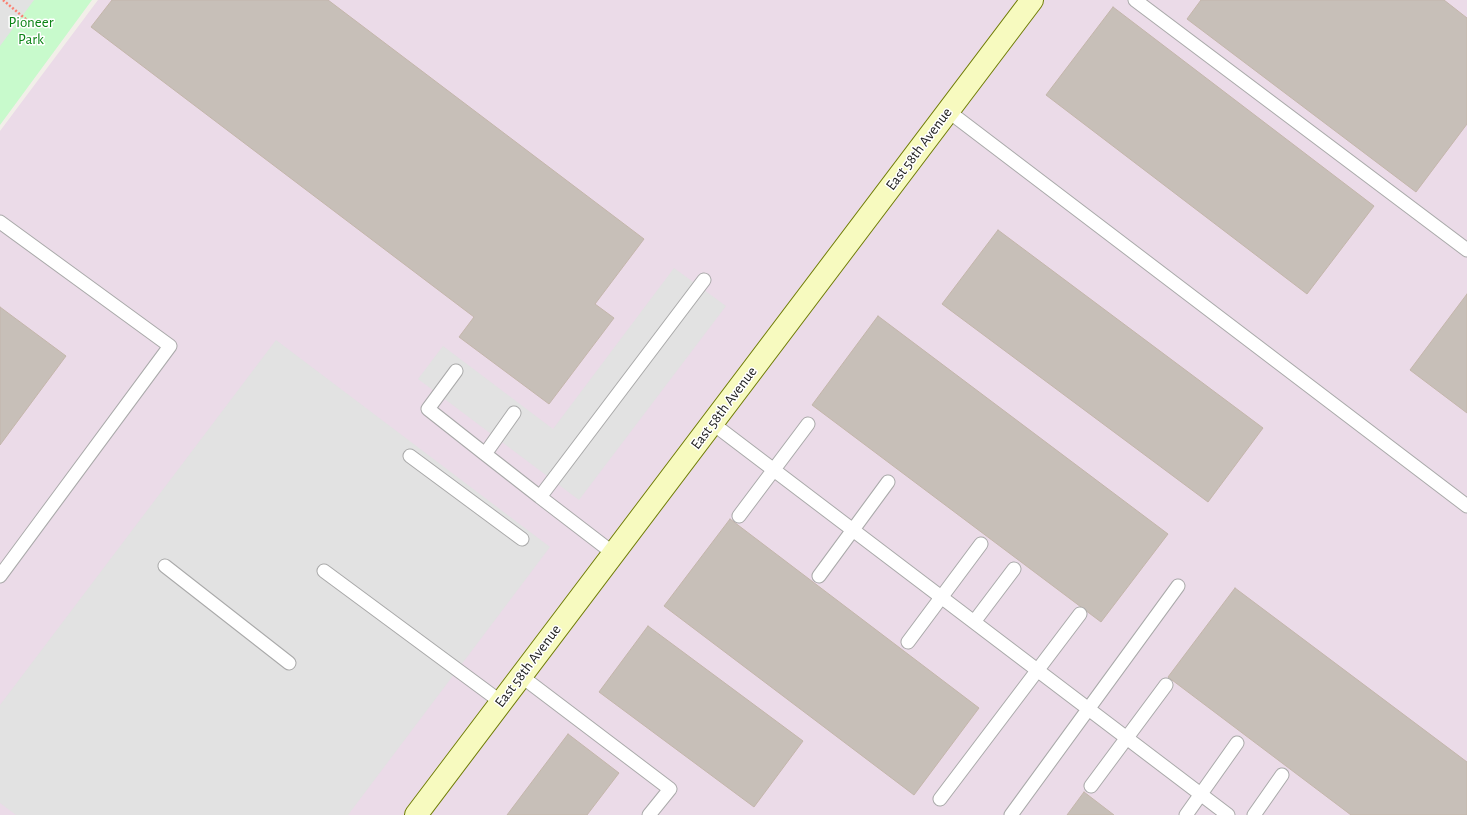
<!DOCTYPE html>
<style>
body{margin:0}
canvas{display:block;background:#f2efe9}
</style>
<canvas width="1467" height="815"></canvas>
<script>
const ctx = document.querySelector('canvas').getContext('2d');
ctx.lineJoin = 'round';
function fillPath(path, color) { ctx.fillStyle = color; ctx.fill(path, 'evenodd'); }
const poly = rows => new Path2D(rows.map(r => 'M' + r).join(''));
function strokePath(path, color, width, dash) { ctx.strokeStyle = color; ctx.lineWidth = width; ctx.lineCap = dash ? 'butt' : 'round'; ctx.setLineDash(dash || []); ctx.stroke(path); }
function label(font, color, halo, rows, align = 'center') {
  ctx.font = font + ' "Alegreya Sans",sans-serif'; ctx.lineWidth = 3; ctx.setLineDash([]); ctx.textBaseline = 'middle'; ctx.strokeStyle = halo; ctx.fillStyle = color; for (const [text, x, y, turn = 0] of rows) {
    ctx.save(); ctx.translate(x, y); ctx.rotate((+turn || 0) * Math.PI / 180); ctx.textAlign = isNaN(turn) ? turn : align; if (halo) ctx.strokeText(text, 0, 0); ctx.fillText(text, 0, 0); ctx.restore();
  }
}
fillPath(poly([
 [98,0,1467,0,1467,815,0,815,0,131]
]), '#ebdbe8');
fillPath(poly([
 [0,0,92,0,0,125]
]), '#c8facc');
fillPath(poly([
 [0,0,34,0,0,46],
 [674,268,726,306,579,500,418,379,443,346,553,429],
 [276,340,550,547,348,815,16,815,0,803,0,705]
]), '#e2e2e2');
const building = poly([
 [112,0,328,0,644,239,595,304,614,318,549,404,459,337,474,317,91,27,112,0],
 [1201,0,1444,0,1467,18,1467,124,1416,192,1187,19,1201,0],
 [1113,7,1374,206,1307,294,1046,95,1113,7],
 [998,230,1263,428,1208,502,942,304,998,230],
 [1467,294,1467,413,1410,370,1467,294],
 [0,307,66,356,0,445,0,307],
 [878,316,1168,534,1101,622,812,405,878,316],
 [730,519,979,708,914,795,664,606,730,519],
 [1235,588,1467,762,1467,815,1351,815,1168,677,1235,588],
 [648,626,803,741,754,807,599,692,648,626],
 [568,734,619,773,587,815,507,815,568,734],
 [1084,792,1114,815,1067,815,1084,792]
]);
fillPath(building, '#c7bfb8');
strokePath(building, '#c4b6ab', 1);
const lane = poly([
 [1135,0,1467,250],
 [948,111,1467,506],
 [0,222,170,346,0,576],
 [456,371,428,409,485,454],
 [514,413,485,454,540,497],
 [712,423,1228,815],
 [410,456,522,539],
 [739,516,808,424],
 [613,553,540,497,704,280],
 [165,566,289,663],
 [324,571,501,702],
 [819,576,888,482],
 [974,622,1014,569],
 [908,642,981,544],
 [521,676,670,789,649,815],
 [1091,786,1166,685],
 [940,799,1080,614],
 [1011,815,1178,586],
 [1186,815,1237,743],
 [1254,815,1282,775]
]);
const secondary = poly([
 [416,815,1032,0]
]);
strokePath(lane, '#a9a9a9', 15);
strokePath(secondary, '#707d05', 24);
strokePath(poly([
 [3,0,28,21]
]), '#fa8072', 2.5, [2, 2]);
strokePath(lane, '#fff', 13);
strokePath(secondary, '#f7fabf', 22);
label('15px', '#0c8416', '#fff', [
 ["Pioneer",31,22],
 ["Park",31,39]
]);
label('15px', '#222', '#fff', [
 ["East 58th Avenue",919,149,-53],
 ["East 58th Avenue",724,408,-53],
 ["East 58th Avenue",528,666,-53]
]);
</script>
